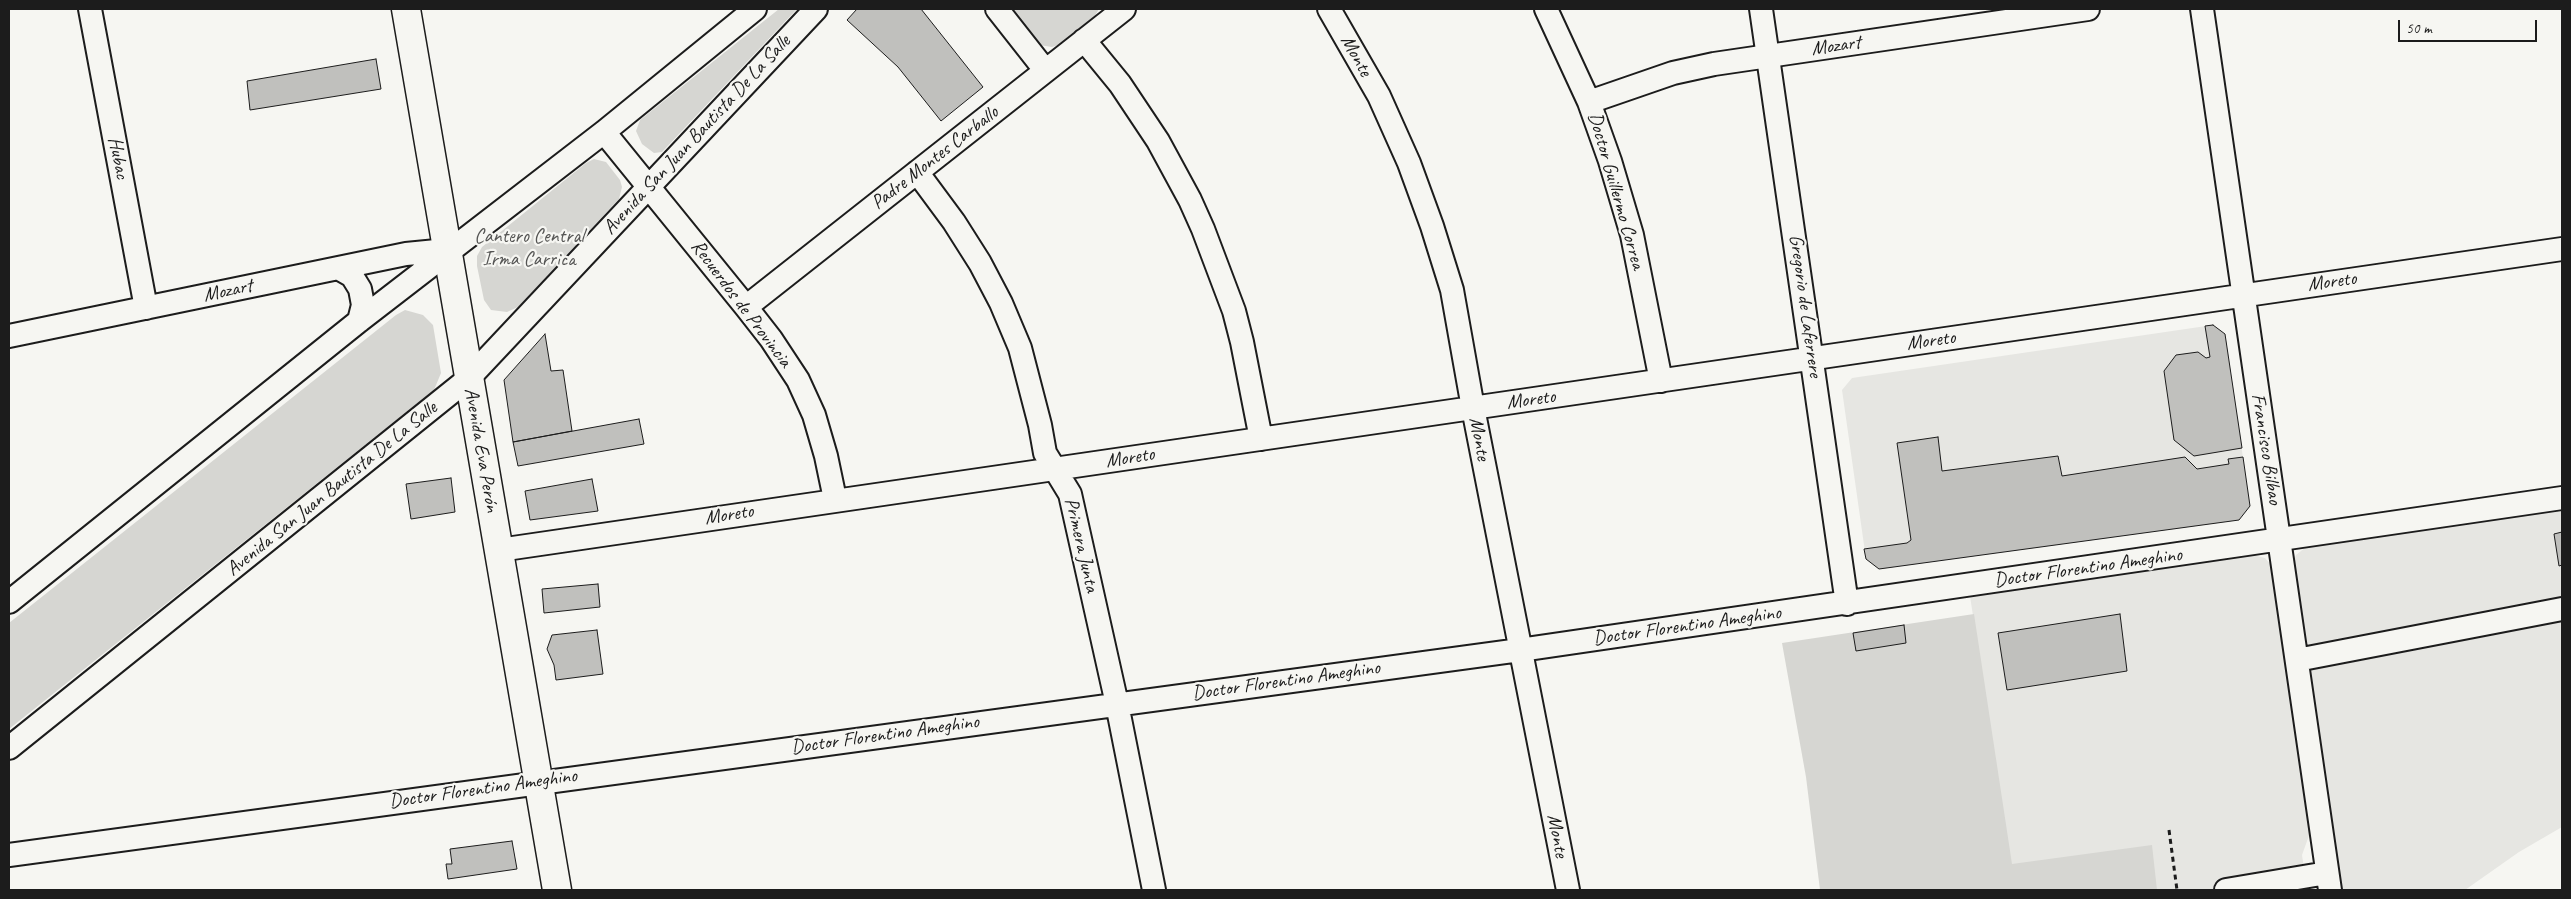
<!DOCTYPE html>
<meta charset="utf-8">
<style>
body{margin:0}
#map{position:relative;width:2571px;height:899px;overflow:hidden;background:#f6f6f2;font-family:Caveat,sans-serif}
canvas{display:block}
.frame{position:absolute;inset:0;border:10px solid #1c1c1c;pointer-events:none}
.scale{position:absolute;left:2398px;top:20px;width:139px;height:22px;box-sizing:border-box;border:2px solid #1c1c1c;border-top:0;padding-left:6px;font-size:15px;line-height:18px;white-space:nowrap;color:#1c1c1c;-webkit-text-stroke:4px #f6f6f2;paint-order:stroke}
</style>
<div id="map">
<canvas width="2571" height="899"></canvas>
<div class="frame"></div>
<div class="scale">50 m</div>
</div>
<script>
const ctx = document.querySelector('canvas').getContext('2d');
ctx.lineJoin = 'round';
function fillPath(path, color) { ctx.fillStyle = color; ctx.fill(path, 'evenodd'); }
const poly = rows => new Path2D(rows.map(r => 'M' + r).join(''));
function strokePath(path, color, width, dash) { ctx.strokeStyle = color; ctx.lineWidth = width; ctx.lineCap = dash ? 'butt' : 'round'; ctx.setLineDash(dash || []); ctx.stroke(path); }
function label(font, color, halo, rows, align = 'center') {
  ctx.font = font + ' Caveat,sans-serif'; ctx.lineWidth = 4.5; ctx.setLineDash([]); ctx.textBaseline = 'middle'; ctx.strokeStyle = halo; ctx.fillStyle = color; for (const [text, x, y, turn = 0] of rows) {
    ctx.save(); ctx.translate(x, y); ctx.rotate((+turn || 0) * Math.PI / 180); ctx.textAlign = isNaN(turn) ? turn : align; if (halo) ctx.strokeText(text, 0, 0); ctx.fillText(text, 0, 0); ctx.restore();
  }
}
fillPath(poly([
 [2213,325,2225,334,2250,506,2239,520,1879,569,1866,559,1842,390,1852,378],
 [2562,510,2562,827,2519,852,2465,890,2340,890,2294,560,2296,555,2306,547],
 [2253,555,2265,558,2272,566,2311,830,2302,855,2307,888,2316,890,2015,890,1970,596]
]), '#e6e6e2');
fillPath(poly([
 [779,9,797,9,662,152,654,153,642,144,636,131,640,120],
 [1007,9,1099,9,1093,19,1061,44,1052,47,1039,45],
 [594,159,606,162,620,180,622,187,619,199,518,307,507,312,491,310,484,300,477,266,477,256,482,247,586,163],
 [405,310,423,315,433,325,441,373,434,390,9,729,9,623,396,315],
 [1974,614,2012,864,2152,845,2157,890,1820,890,1806,777,1782,643]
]), '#d6d6d2');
const building = poly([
 [857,9,921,9,983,87,941,121,898,67,847,20,857,9],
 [376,59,381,89,250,110,247,81,376,59],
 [2213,325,2225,334,2242,448,2194,456,2174,440,2164,371,2176,355,2198,352,2206,358,2210,357,2205,326,2213,325],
 [545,334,551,371,563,370,572,431,513,442,504,380,545,334],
 [639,419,644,444,518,466,513,442,639,419],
 [1938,437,1942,471,2058,456,2062,476,2185,457,2197,469,2229,464,2228,459,2243,457,2250,506,2239,520,1879,569,1866,559,1864,549,1907,543,1911,540,1897,443,1938,437],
 [451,478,455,512,411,519,406,484,451,478],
 [592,479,598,511,530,520,525,491,592,479],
 [2562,532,2562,565,2559,566,2554,534,2562,532],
 [598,584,600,607,544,613,542,589,598,584],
 [2120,614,2127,671,2007,690,1998,633,2120,614],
 [1904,625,1906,643,1856,651,1853,633,1904,625],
 [597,630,603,674,556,680,554,665,547,649,552,635,597,630],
 [512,841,517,869,448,879,446,864,452,864,450,849,512,841]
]);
fillPath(building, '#c0c0bd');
strokePath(building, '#1c1c1c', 1);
const minor = poly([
 [90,9,146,308],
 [997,9,1045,70],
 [1329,9,1379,96,1409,163,1432,226,1452,290,1473,408,1568,890],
 [1546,9,1589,102,1610,161,1632,235,1661,381],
 [1761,9,1847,604],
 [2202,9,2330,890],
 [1084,40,1120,84,1158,141,1190,200,1203,229,1234,311,1242,342,1261,439],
 [1589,102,1673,73,1714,64,2088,9],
 [604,132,746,307,771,339,798,380,814,415,826,456,835,499],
 [917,172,954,222,980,263,1001,303,1020,348,1040,425,1045,453,1070,494,1117,704,1154,890],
 [338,268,352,276,360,289,363,305,359,321],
 [746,307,1124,9],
 [9,336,406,254,447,250],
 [499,550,2562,249],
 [9,602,359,321,604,132,755,9],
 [2297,660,2562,609],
 [9,748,468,379,816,9],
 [9,855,1520,650,2562,498],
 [2226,890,2327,873]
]);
const major = poly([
 [406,9,557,890]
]);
strokePath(minor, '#1c1c1c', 26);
strokePath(major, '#1c1c1c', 31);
strokePath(poly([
 [2169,830,2177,890]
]), '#1c1c1c', 3, [5, 4]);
strokePath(minor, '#f6f6f2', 22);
strokePath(major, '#f6f6f2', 28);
label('20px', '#1c1c1c', '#f6f6f2', [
 ["Mozart",1836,46,-8],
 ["Monte",1356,56,61],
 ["Avenida San Juan Bautista De La Salle",697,135,-47],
 ["Hubac",118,158,79],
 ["Padre Montes Carballo",935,158,-38],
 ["Doctor Guillermo Correa",1616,191,74],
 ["Moreto",2332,282,-8],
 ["Mozart",228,291,-12],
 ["Recuerdos de Provincia",741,304,53],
 ["Gregorio de Laferrere",1805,306,82],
 ["Moreto",1931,341,-8],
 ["Moreto",1531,400,-8],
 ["Monte",1479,439,79],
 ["Francisco Bilbao",2266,449,81],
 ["Avenida Eva Perón",481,450,80],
 ["Moreto",1130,458,-9],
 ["Avenida San Juan Bautista De La Salle",332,489,-39],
 ["Moreto",729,515,-9],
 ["Primera Junta",1081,545,77],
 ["Doctor Florentino Ameghino",2088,568,-8],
 ["Doctor Florentino Ameghino",1687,626,-8],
 ["Doctor Florentino Ameghino",1286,681,-8],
 ["Doctor Florentino Ameghino",885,735,-8],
 ["Doctor Florentino Ameghino",483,789,-8],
 ["Monte",1557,836,79]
]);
label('20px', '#545453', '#f6f6f2', [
 ["Cantero Central",529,237],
 ["Irma Carrica",529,260]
]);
</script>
